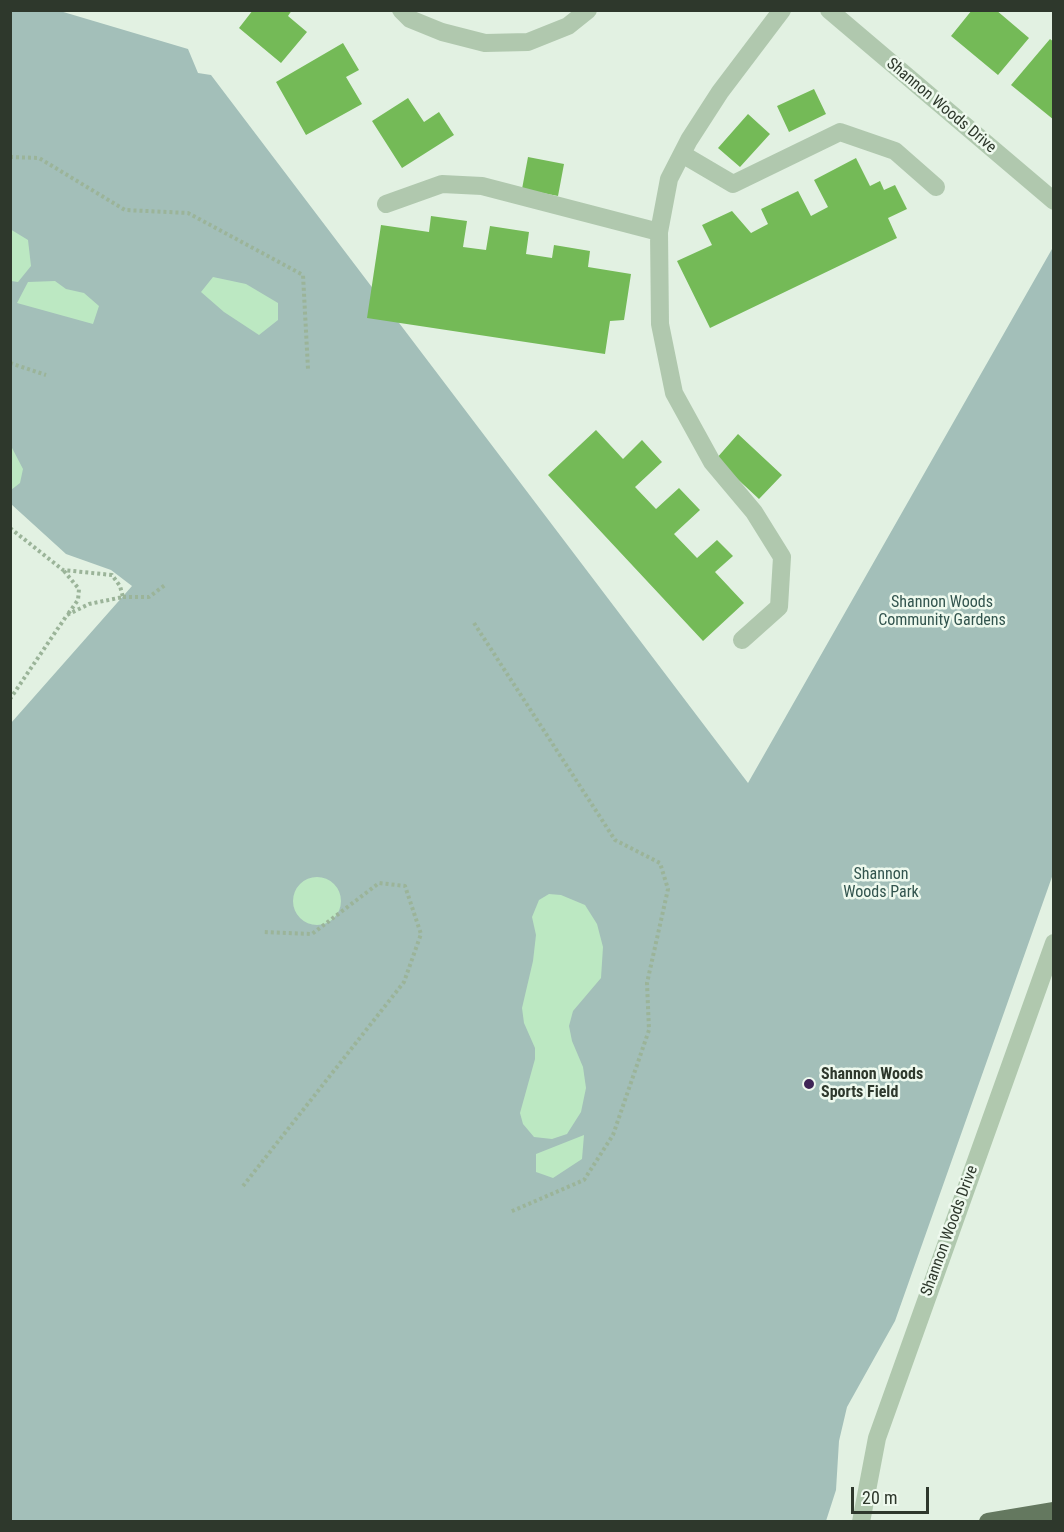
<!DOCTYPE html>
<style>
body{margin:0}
#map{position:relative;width:1064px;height:1532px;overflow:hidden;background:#e2f1e2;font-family:"Roboto Condensed",sans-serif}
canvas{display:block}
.frame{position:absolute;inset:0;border:12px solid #2e382c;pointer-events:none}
.scale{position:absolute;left:851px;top:1487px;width:78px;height:27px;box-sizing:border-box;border:3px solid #2e382c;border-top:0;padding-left:8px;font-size:18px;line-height:21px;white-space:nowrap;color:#2e382c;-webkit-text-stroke:4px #eef9ee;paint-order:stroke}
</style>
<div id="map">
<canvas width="1064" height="1532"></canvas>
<div class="frame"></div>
<div class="scale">20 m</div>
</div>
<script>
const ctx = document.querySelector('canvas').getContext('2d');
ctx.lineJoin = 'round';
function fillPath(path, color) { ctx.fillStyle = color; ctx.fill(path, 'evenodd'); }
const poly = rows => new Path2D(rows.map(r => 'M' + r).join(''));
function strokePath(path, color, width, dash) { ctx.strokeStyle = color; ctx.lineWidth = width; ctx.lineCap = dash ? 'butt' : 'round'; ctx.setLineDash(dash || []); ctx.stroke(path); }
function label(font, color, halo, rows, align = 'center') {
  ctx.font = font + ' "Roboto Condensed",sans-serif'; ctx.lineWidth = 5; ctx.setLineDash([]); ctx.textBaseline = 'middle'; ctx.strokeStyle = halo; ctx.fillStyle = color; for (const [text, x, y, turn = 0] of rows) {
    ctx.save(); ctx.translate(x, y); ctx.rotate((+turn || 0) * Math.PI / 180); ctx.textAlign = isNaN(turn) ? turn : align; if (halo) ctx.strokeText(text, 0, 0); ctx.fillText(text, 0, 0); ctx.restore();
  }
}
fillPath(poly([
 [11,11,60,11,188,49,198,73,211,75,748,783,1052,249,1053,250,1053,874,895,1321,847,1407,839,1441,836,1490,826,1521,11,1521,11,723,132,586,111,570,66,554,11,504]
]), '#a3bfb9');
fillPath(poly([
 [10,229,28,240,31,266,18,282,11,281],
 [213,277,246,284,278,303,278,320,259,335,224,312,201,292],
 [55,281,66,289,84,293,99,306,93,324,17,303,28,282],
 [11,446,23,469,20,483,11,490],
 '293 901a24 24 0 1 1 48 0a24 24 0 1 1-48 0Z',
 [549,894,561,895,585,905,597,924,603,947,601,978,573,1011,569,1026,572,1041,583,1067,586,1088,581,1112,567,1134,552,1139,534,1137,523,1124,520,1113,535,1059,535,1048,524,1023,522,1008,533,961,536,935,532,917,539,900],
 [584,1135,582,1159,553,1178,536,1172,536,1154]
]), '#bce8c2');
fillPath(poly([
 [253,10,292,10,288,16,307,32,281,63,239,28],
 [972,10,996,10,1029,38,998,75,951,36],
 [1050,39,1054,42,1054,120,1011,85],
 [343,43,359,70,346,77,362,104,306,135,276,82],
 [814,89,826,114,789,132,777,106],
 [408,98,424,122,439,112,454,135,402,168,372,121],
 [748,114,770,134,740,167,718,148],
 [528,157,564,164,558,196,522,189],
 [856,158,870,186,880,181,884,190,895,185,907,209,888,218,897,238,710,328,677,261,712,245,702,225,732,211,751,233,768,224,761,209,798,191,811,216,828,207,814,180],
 [431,216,467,221,463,247,486,250,490,226,529,232,526,254,552,258,554,245,590,251,588,267,631,274,624,320,610,321,605,354,367,318,381,225,429,232],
 [596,430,623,459,642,440,662,462,635,487,656,509,679,488,700,510,674,534,697,558,717,540,733,556,715,572,744,603,703,641,548,475],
 [738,434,782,475,759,499,716,459]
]), '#74ba57');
strokePath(poly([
 [10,157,39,158,125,210,188,213,303,275,308,369],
 [10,363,46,375],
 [10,528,63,570,112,575,120,586,123,597,89,604,67,615,10,699],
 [64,571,79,589,78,600,68,614],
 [123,597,149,597,165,585],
 [474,623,615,840,660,863,668,889,647,983,649,1030,613,1135,584,1180,510,1212],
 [243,1186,404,982,421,934,405,886,379,883,312,934,262,932]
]), '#9bb499', 4, [3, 3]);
strokePath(poly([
 [401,10,410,19,442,32,485,43,528,42,568,26,588,10],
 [829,10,1054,201],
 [682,154,733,184,840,132,895,151,936,187],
 [386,204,442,184,482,186,659,232,669,179,689,140,720,92,782,10],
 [659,232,660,324,674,393,712,462,754,512,782,557,779,607,742,640],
 [861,1522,877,1438,1054,943]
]), '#b0c8ae', 18);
strokePath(poly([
 [988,1522,1054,1511]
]), '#64785f', 18);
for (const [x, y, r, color] of [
 [809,1084,6,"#3f2556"]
]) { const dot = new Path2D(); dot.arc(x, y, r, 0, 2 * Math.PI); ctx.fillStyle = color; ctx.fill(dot); strokePath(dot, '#eef9ee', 2); }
label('16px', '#2e382c', '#eef9ee', [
 ["Shannon Woods Drive",941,106,40],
 ["Shannon Woods Drive",950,1231,-70]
]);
label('16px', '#32544e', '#eef9ee', [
 ["Shannon Woods",942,603],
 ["Community Gardens",942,621],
 ["Shannon",881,875],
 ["Woods Park",881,893]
]);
label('bold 16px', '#2e382c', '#eef9ee', [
 ["Shannon Woods",821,1075],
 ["Sports Field",821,1093]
], 'left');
</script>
